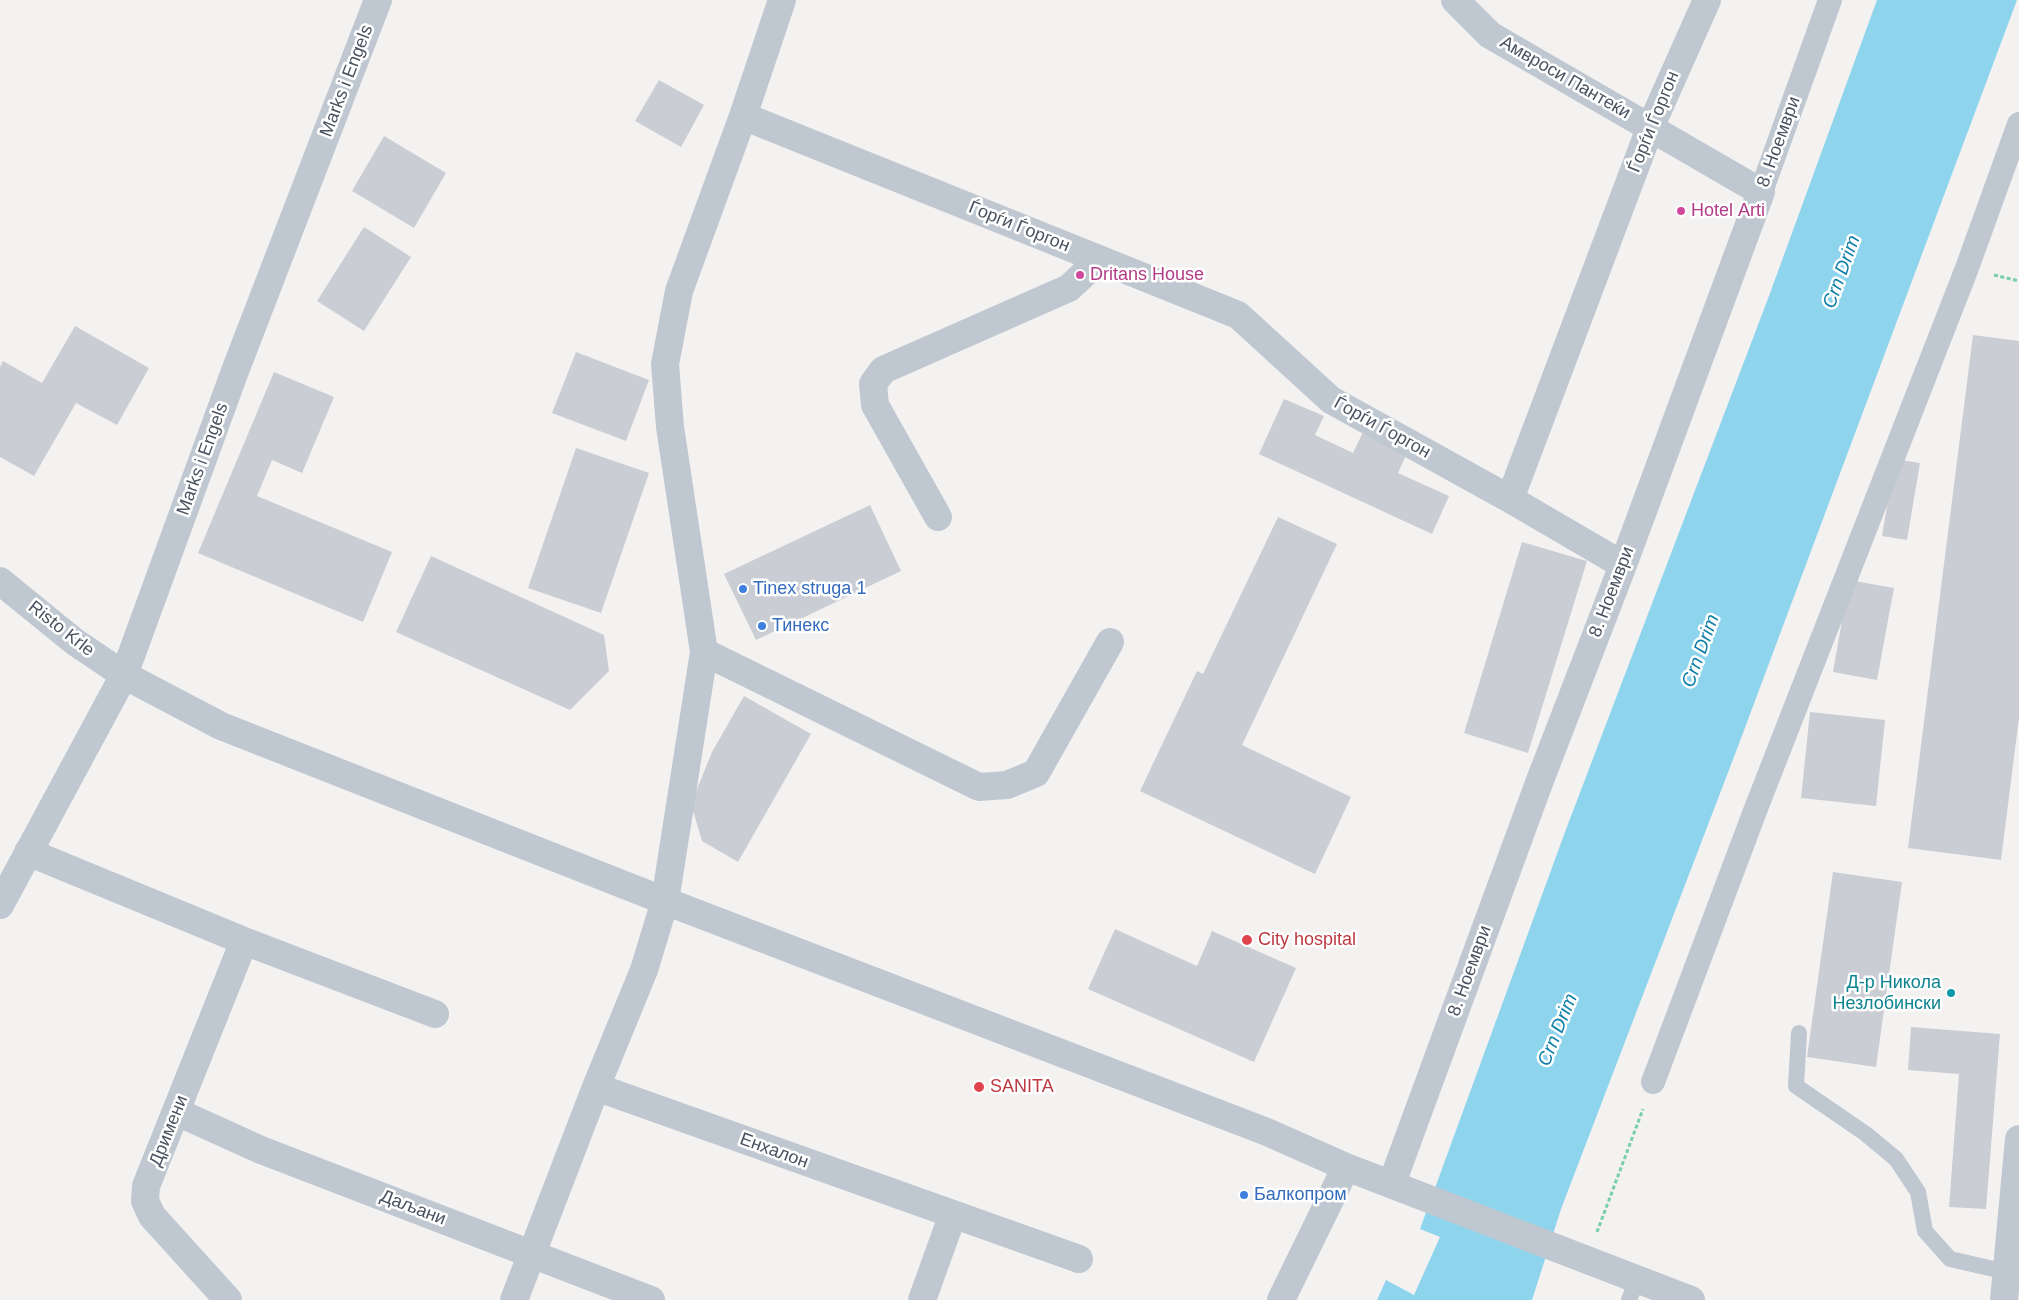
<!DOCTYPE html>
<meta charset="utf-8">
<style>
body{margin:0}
canvas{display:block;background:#f4f1f1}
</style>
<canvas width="2019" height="1300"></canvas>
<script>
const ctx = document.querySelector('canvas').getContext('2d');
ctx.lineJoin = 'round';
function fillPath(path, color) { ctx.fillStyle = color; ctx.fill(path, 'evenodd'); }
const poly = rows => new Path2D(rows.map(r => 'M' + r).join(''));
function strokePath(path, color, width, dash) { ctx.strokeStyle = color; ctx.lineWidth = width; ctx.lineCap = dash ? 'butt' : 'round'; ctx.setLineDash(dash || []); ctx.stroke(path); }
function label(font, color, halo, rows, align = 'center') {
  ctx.font = font + ' Arial,sans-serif'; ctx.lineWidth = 5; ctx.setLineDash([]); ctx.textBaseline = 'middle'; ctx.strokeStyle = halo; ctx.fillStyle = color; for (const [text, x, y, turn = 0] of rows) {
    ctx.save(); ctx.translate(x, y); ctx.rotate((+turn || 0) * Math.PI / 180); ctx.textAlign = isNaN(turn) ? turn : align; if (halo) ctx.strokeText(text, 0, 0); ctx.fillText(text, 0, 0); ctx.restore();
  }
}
fillPath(poly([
 [1877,0,2017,0,1737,749,1561,1209,1532,1300,1377,1300,1386,1280,1414,1295,1440,1237,1420,1229,1565,832,1769,296]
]), '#8ed4ed');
fillPath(poly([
 [659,80,704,105,681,147,635,121],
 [384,136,446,173,414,228,352,191],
 [364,227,411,257,364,331,317,301],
 [75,326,149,368,117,425,76,403,34,476,0,457,0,367,3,361,42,383],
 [1973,335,2019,341,2019,718,2001,860,1908,848],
 [576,352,649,380,626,441,552,413],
 [274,372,334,397,302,473,272,460,257,496,392,552,363,622,198,553],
 [1284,399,1324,416,1315,435,1353,453,1364,430,1408,451,1398,473,1449,496,1432,534,1259,454],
 [576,448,649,473,601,613,528,588],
 [1895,459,1920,463,1907,540,1882,536],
 [870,505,901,571,756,640,724,574],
 [1278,517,1337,544,1242,745,1351,797,1315,874,1140,791,1197,671,1203,674],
 [1522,542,1587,561,1528,753,1464,733],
 [431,556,604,635,609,671,570,710,396,632],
 [1849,580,1894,588,1877,680,1833,672],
 [744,696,811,734,738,862,702,841,691,804,712,752],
 [1810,712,1885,720,1876,806,1801,798],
 [1833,872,1902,882,1876,1067,1807,1057],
 [1115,929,1197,966,1212,931,1296,968,1254,1062,1088,989],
 [1911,1027,2000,1034,1986,1209,1949,1207,1959,1074,1908,1070]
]), '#cbcdd4');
strokePath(poly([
 [1994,275,2019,281],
 [1597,1232,1643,1109]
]), '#78cfa9', 3, [4, 2.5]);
strokePath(poly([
 [1799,1033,1796,1086,1866,1134,1896,1159,1918,1192,1925,1231,1950,1259,2007,1272],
 [1629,1300,1637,1280]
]), '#bfc8d0', 16);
strokePath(poly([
 [1761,192,1830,0],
 [1653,1082,1755,811,1967,268,2019,124]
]), '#bfc8d0', 24);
strokePath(poly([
 [743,116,1238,315,1331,400,1510,499,1623,565],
 [1510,499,1650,128,1707,0],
 [938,517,875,405,873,384,883,370,1069,288,1099,260],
 [0,581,75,642,124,675,221,726,665,901,1267,1132,1346,1167,1691,1300],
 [704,652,979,787,1007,785,1036,773,1110,642],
 [28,852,244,941,435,1014],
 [0,905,124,675,235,371,378,0],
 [596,1087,1079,1259],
 [177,1112,261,1150,651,1300],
 [1392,1183,1539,783,1623,565,1761,192,1490,35,1455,0],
 [228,1300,152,1216,145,1201,146,1186,244,941],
 [514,1300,596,1087,644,970,665,901,704,652,670,427,665,364,679,291,743,116,782,0],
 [922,1300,953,1214],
 [1281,1300,1346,1167],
 [2004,1300,2019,1139]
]), '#bfc8d0', 28);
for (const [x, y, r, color] of [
 [1681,211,5,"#d1479c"],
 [1080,275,5,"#d1479c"],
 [743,589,5,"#3f7fe0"],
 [762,626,5,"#3f7fe0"],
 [1247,940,6,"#e0444e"],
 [1951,993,5,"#0f9aa8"],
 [979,1087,6,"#e0444e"],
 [1244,1195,5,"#3f7fe0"]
]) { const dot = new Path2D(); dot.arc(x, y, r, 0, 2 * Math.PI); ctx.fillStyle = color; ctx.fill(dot); strokePath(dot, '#fff', 2); }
label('18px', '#49535f', '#fff', [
 ["Амвроси Пантеќи",1565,78,30],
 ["Marks i Engels",347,81,-69],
 ["Ѓорѓи Ѓоргон",1654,122,-68],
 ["8. Ноември",1779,142,-70],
 ["Ѓорѓи Ѓоргон",1019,227,22],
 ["Ѓорѓи Ѓоргон",1382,428,29],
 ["Marks i Engels",203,459,-70],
 ["8. Ноември",1612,592,-69],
 ["Risto Krle",61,629,38],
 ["8. Ноември",1470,971,-70],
 ["Дримени",169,1131,-68],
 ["Енхалон",774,1151,20],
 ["Даљани",413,1208,21]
]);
label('18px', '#b23c85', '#fff', [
 ["Hotel Arti",1691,211],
 ["Dritans House",1090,275]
], 'left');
label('18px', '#366cbe', '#fff', [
 ["Tinex struga 1",753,589],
 ["Тинекс",772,626],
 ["Балкопром",1254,1195]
], 'left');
label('18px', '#be3a42', '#fff', [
 ["City hospital",1258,940],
 ["SANITA",990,1087]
], 'left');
label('18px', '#0d838f', '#fff', [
 ["Д-р Никола",1941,983],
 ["Незлобински",1941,1004]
], 'right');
label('italic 19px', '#0c7ea7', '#fff', [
 ["Crn Drim",1842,272,-70],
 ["Crn Drim",1701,651,-70],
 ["Crn Drim",1558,1030,-68]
]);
</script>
